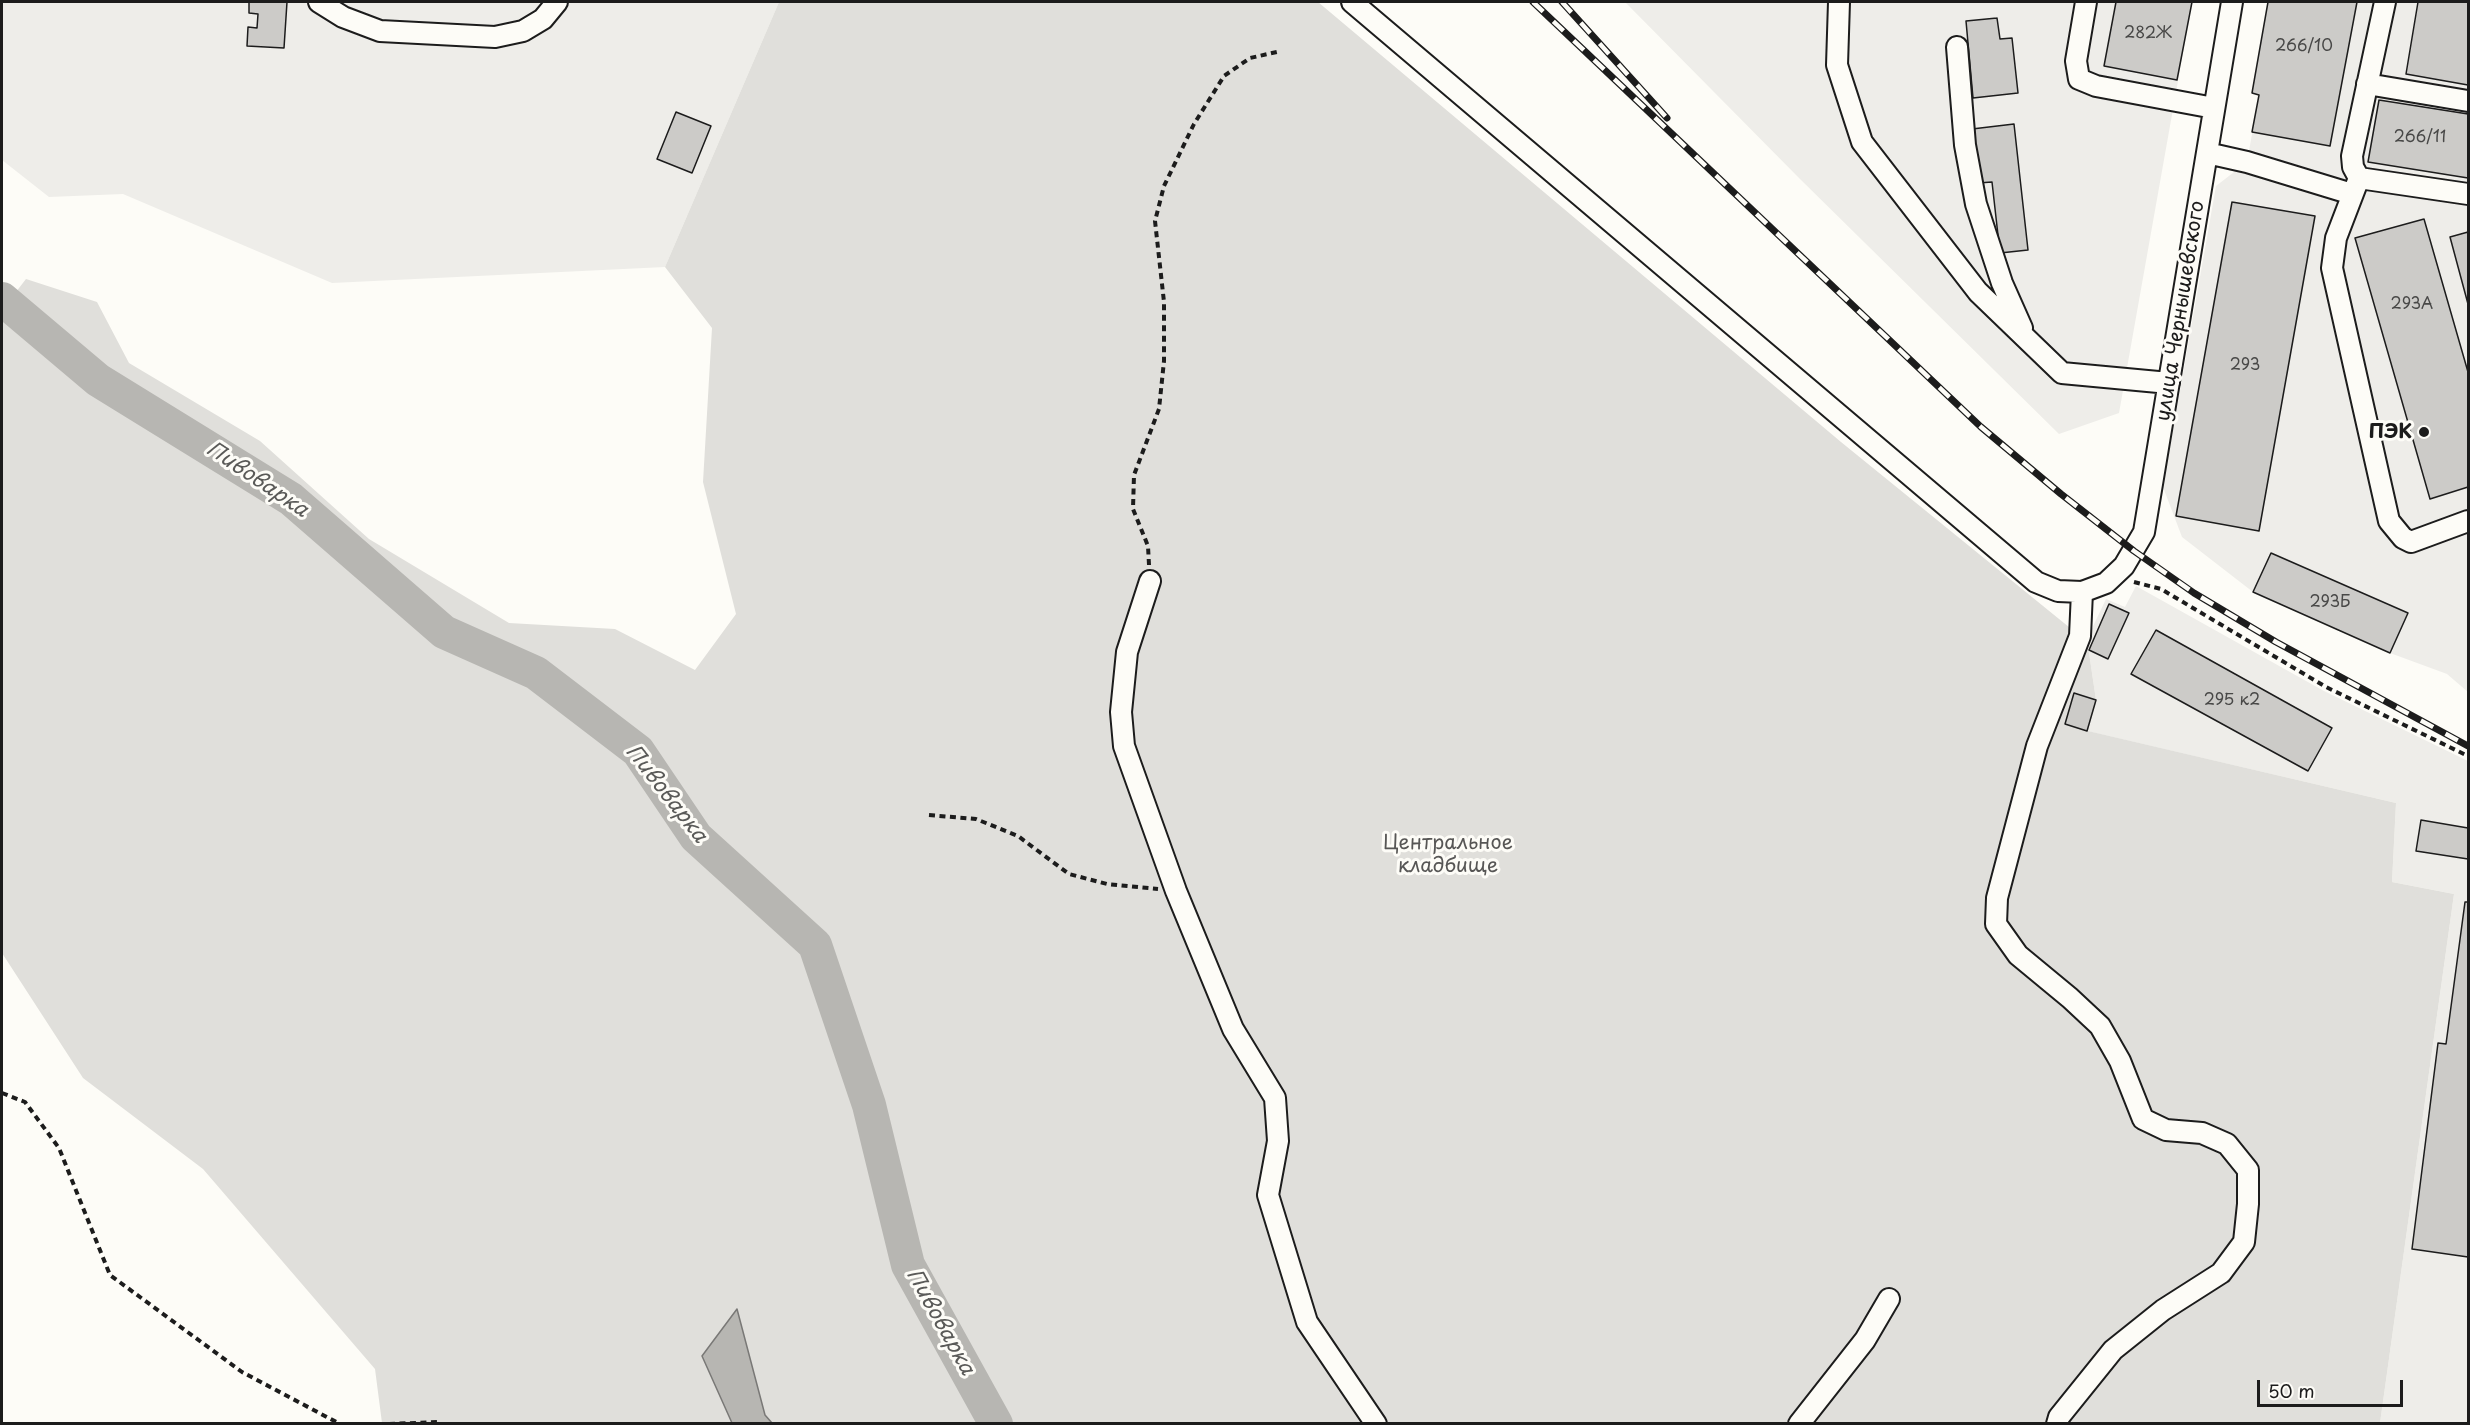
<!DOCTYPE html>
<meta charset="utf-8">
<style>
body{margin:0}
#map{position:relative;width:2470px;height:1425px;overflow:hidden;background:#fdfcf7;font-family:"Playpen Sans",sans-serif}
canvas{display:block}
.frame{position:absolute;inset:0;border:3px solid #1c1c1c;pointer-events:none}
.scale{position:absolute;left:2257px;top:1380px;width:146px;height:27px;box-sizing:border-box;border:3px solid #1c1c1c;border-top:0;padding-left:8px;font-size:18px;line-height:21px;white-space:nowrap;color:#1c1c1c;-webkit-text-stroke:4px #fdfcf7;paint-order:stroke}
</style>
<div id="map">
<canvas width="2470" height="1425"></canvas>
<div class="frame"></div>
<div class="scale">50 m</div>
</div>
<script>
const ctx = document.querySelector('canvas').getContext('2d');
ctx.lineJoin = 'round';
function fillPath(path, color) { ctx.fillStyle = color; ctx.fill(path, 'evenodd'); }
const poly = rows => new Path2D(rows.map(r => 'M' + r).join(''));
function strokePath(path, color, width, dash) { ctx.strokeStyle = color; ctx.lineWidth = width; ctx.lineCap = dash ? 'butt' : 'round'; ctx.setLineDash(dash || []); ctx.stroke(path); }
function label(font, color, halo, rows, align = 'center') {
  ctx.font = font + ' "Playpen Sans",sans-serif'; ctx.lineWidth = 6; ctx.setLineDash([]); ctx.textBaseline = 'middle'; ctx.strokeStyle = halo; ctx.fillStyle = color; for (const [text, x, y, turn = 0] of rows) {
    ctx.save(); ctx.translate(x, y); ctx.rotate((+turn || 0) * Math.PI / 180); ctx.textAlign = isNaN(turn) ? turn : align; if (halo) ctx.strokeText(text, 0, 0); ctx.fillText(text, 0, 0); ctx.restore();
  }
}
fillPath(poly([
 [2,2,779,2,665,267,332,283,123,194,49,197,2,160],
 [1625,2,2192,2,2119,413,2059,434,1800,179],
 [2268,2,2468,2,2468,692,2447,674,2390,653,2253,592,2182,537,2163,487,2216,186,2247,162,2259,95,2252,93],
 [2136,586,2324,691,2468,761,2468,1423,2380,1423,2454,894,2392,882,2396,803,2087,731,2096,700,2087,639,2106,599,2125,607]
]), '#eeede9');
fillPath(poly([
 [779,2,1318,2,1841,442,2080,636,2087,639,2096,700,2088,731,2396,803,2392,882,2454,894,2380,1423,772,1423,765,1415,737,1309,702,1356,732,1423,382,1423,375,1369,203,1169,83,1078,2,953,2,310,26,279,97,302,129,363,260,441,369,539,509,623,615,629,695,670,736,614,703,482,712,328,665,267]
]), '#e0dfdb');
const water = poly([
 [737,1309,765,1415,772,1423,732,1423,702,1356,737,1309]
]);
fillPath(water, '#b7b6b2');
strokePath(water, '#797876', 1.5);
strokePath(poly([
 [2,299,98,380,291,499,444,632,536,673,638,751,696,837,815,945,869,1105,908,1265,996,1424]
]), '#b7b6b2', 34);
const building = poly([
 [249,2,287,2,284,48,247,46,248,27,257,28,258,14,249,13,249,2],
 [2116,2,2192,2,2177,80,2104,66,2116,2],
 [2268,2,2357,2,2330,146,2252,132,2259,95,2252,93,2268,2],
 [2418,2,2468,2,2468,85,2406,74,2418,2],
 [1997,18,2000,39,2012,38,2018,93,1973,98,1966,21,1997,18],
 [2379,100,2468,114,2468,178,2368,162,2379,100],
 [676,112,711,126,692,173,657,159,676,112],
 [2014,124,2028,250,2000,253,1992,182,1978,183,1972,129,2014,124],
 [2232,202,2315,216,2259,531,2176,516,2232,202],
 [2424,219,2468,372,2468,487,2430,499,2355,238,2424,219],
 [2468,232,2468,304,2450,237,2468,232],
 [2271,553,2408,613,2390,653,2253,592,2271,553],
 [2109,604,2129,613,2108,659,2089,650,2109,604],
 [2156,630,2332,728,2308,771,2131,674,2156,630],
 [2074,693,2096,700,2087,731,2065,724,2074,693],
 [2421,820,2468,828,2468,859,2416,851,2421,820],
 [2465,902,2468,902,2468,1257,2412,1249,2438,1043,2446,1044,2465,902]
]);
fillPath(building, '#cccbc8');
strokePath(building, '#1c1c1c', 1.5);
const minor = poly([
 [319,2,343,17,380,31,495,37,523,31,543,19,557,2],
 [1352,2,2036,582,2058,591,2082,592,2106,583,2124,566,2144,532,2232,2],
 [1839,2,1837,65,1862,142,1978,292,2062,373,2169,383],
 [2086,2,2076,61,2079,79,2096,86,2214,108],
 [1957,47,1965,145,1976,204,2002,283,2022,328],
 [2367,84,2468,101],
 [2207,153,2247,162,2352,194],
 [2359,178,2353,167,2352,156,2385,2],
 [2468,194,2359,178,2336,238,2332,268,2389,521,2403,538,2411,542,2468,521],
 [1150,581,1127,652,1121,712,1124,746,1176,891,1233,1029,1275,1098,1278,1141,1268,1195,1307,1322,1376,1424],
 [1799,1424,1865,1340,1889,1299],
 [2057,1424,2059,1417,2113,1350,2163,1310,2221,1273,2244,1242,2248,1204,2248,1170,2227,1144,2202,1133,2166,1130,2143,1119,2120,1061,2100,1026,2070,998,2018,955,1996,924,1997,898,2037,746,2080,636,2082,592]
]);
strokePath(minor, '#1c1c1c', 24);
strokePath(poly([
 [1149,565,1148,546,1133,509,1134,475,1159,409,1164,361,1164,302,1155,221,1164,186,1194,124,1224,76,1250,58,1281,51],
 [2134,582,2161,589,2326,687,2468,756],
 [929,815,976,819,1018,836,1069,874,1107,884,1158,889],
 [2,1093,25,1102,59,1148,110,1275,242,1372,340,1424],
 [389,1424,437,1422,441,1424]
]), '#1c1c1c', 4, [6, 4.5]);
strokePath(minor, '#fdfcf7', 20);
const rail = poly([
 [1533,2,1981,427,2061,494,2134,551,2194,593,2276,642,2468,746],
 [1562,2,1667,118]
]);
strokePath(rail, '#1c1c1c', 7);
strokePath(rail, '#fdfcf7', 4.5, [14]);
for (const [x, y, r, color] of [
 [2424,432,6,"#1c1c1c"]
]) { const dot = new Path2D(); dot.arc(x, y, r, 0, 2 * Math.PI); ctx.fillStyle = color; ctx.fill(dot); strokePath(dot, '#fdfcf7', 2); }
label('16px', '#484847', null, [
 ["282Ж",2148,34],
 ["266/10",2304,47],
 ["266/11",2420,138],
 ["293А",2412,305],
 ["293",2245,366],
 ["293Б",2330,603],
 ["295 к2",2232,701]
]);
label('20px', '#1c1c1c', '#fdfcf7', [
 ["улица Чернышевского",2181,311,-81]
]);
label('bold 20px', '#1c1c1c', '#fdfcf7', [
 ["ПЭК",2412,432]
], 'right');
label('20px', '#575655', '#fdfcf7', [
 ["Центральное",1448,843],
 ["кладбище",1448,866]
]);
label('italic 21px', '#5a5a58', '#fdfcf7', [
 ["Пивоварка",257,480,34],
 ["Пивоварка",666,794,52],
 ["Пивоварка",940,1322,61]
]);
</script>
